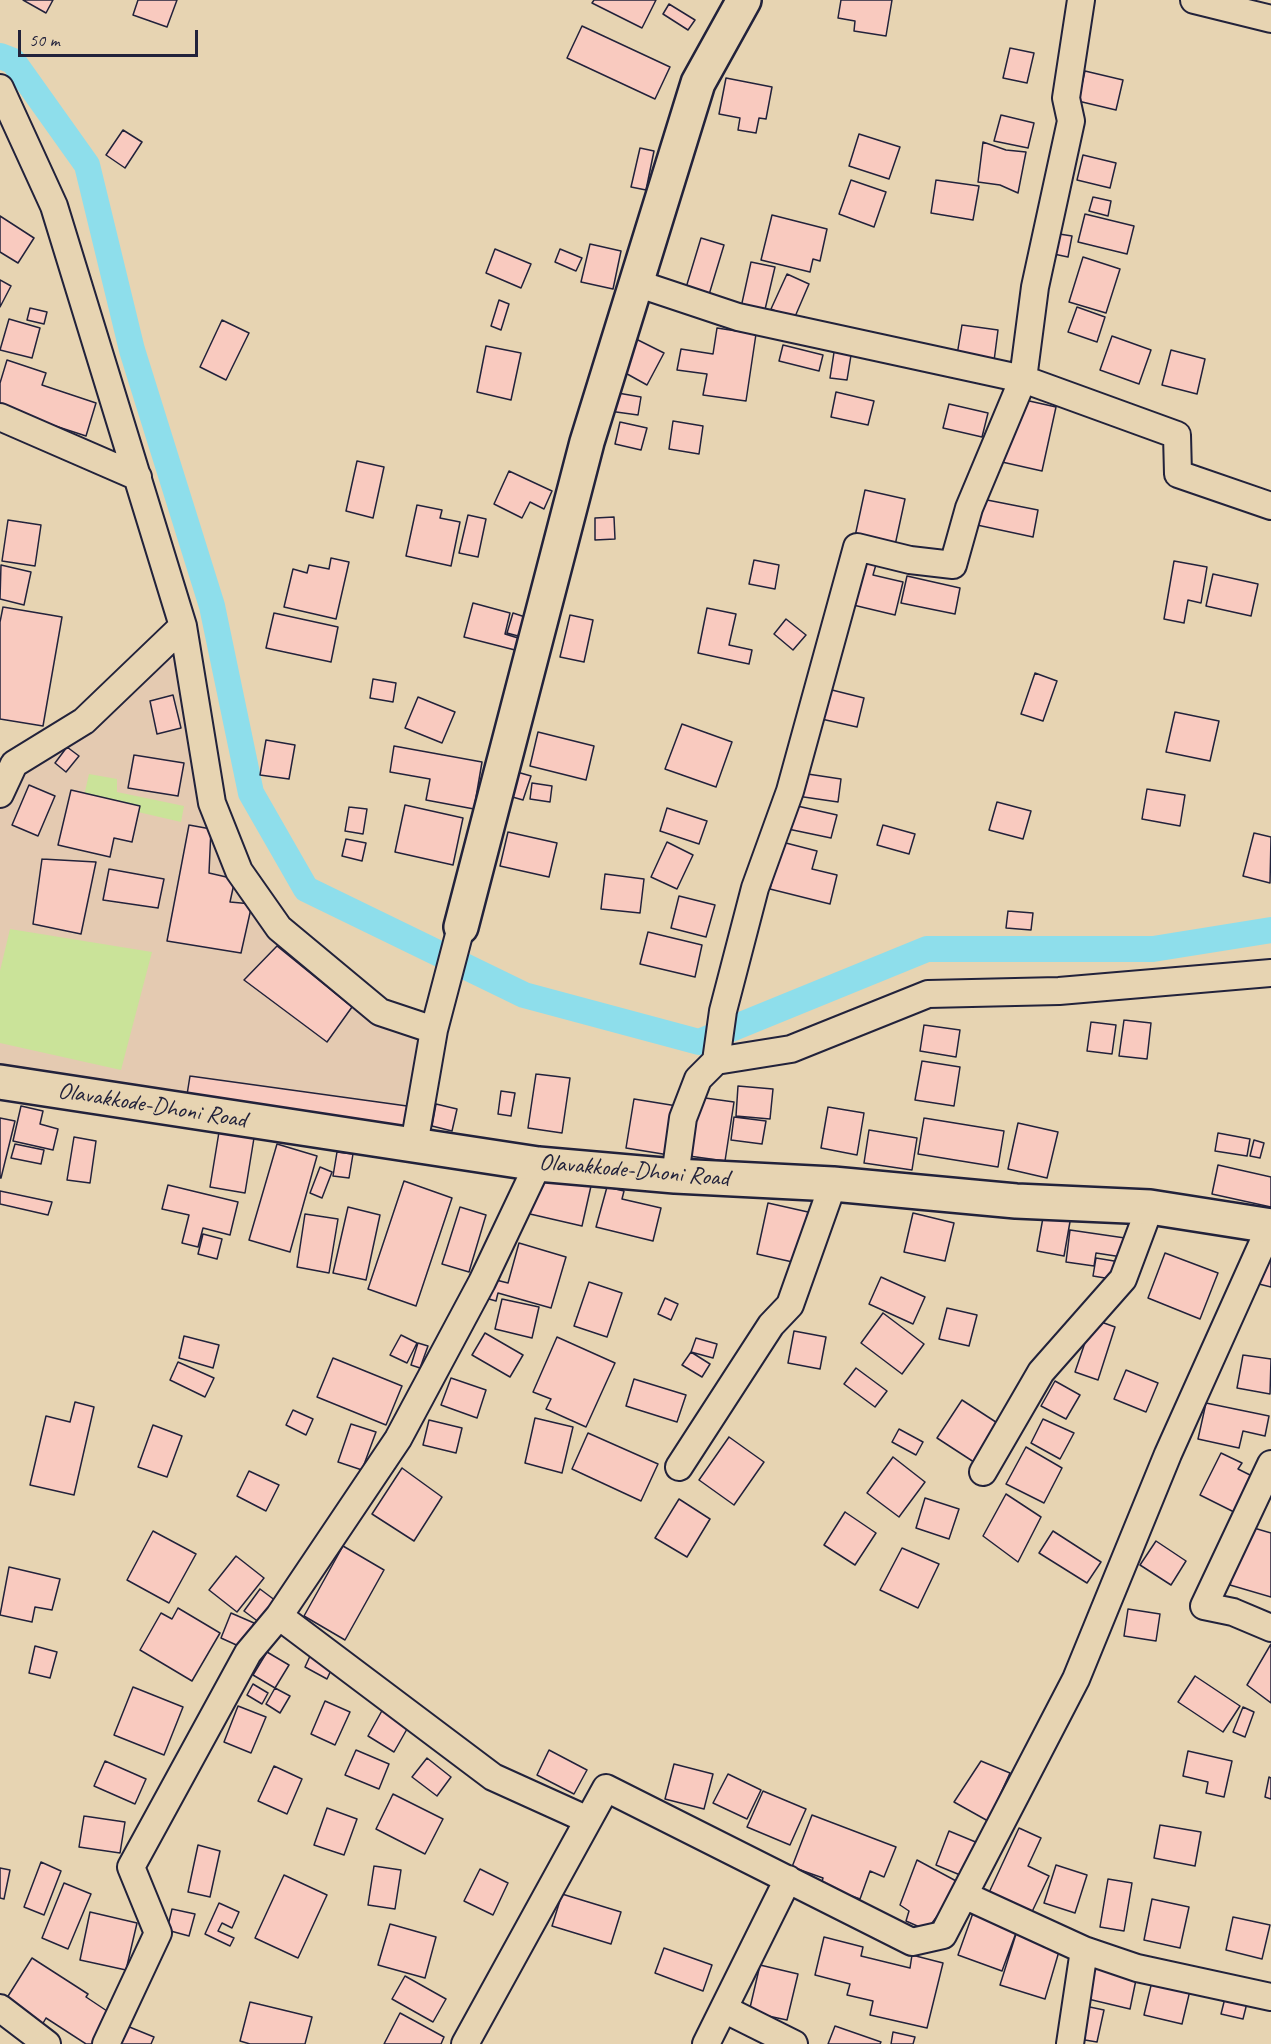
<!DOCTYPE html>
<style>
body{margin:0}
#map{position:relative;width:1271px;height:2044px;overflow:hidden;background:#e7d4b2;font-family:Caveat,sans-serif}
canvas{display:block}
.scale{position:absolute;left:18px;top:30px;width:180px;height:27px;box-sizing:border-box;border:3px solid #22223b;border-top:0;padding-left:8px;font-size:18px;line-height:21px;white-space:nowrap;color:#22223b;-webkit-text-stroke:4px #e7d4b2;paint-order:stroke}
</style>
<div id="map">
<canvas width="1271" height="2044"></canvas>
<div class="scale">50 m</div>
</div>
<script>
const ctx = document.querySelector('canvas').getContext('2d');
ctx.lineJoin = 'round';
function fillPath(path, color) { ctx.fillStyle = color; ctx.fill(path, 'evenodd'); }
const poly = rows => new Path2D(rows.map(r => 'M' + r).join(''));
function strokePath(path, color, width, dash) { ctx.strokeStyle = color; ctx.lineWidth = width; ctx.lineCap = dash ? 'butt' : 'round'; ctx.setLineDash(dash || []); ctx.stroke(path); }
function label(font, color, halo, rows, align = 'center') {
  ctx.font = font + ' Caveat,sans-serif'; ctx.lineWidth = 5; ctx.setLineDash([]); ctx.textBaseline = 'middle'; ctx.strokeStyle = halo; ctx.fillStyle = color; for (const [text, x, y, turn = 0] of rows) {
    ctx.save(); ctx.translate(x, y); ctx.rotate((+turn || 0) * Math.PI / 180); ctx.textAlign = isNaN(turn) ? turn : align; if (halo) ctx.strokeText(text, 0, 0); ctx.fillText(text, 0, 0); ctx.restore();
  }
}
fillPath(poly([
 [183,626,239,871,361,997,434,1030,414,1145,0,1082,0,794]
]), '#e4cab1');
fillPath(poly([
 [89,774,117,779,117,792,184,806,181,822,138,812,77,826],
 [10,929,152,952,121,1070,0,1043,0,971]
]), '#cae399');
strokePath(poly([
 [0,56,13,61,87,165,132,350,212,606,251,793,306,889,524,995,699,1042,927,949,1153,949,1271,930]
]), '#8edeeb', 26);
const building = poly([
 [23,0,53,0,46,13,23,0],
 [138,0,177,0,167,27,133,15,138,0],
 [594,0,656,0,642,28,592,3,594,0],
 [841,0,892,0,886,36,854,31,855,21,838,18,841,0],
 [669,4,695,20,688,30,663,14,669,4],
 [582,26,670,67,655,99,567,58,582,26],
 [1010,48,1034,53,1027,83,1003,78,1010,48],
 [1085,71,1123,80,1116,110,1078,101,1085,71],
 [726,78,772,87,766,119,759,118,756,133,738,130,740,118,719,114,726,78],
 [1001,115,1034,123,1028,148,994,141,1001,115],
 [123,130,142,142,125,168,106,155,123,130],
 [859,134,900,147,889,179,849,166,859,134],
 [983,142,1006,150,1026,152,1018,193,1000,185,978,182,983,142],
 [640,148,654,151,646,190,631,187,640,148],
 [1083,155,1116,163,1110,188,1077,180,1083,155],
 [851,180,886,192,874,227,839,214,851,180],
 [936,180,979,186,973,220,931,213,936,180],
 [1093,197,1111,201,1108,216,1089,211,1093,197],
 [1085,214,1134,226,1127,254,1078,242,1085,214],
 [772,215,827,229,820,261,813,259,810,272,761,260,772,215],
 [0,216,34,238,18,263,0,252,0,216],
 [1053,233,1072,236,1068,257,1049,253,1053,233],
 [701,238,724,245,708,298,685,291,701,238],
 [590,244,621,251,613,289,581,282,590,244],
 [495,249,531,264,521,288,486,273,495,249],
 [560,249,582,258,576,271,555,262,560,249],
 [1083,257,1120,269,1106,313,1069,302,1083,257],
 [751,262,775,267,763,318,740,312,751,262],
 [787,274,809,284,794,319,771,309,787,274],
 [0,280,11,286,0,307,0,280],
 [499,300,509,304,501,330,491,326,499,300],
 [1077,307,1105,317,1097,342,1068,332,1077,307],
 [30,308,47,312,44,324,27,320,30,308],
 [9,319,40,328,32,358,0,350,9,319],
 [222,320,249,333,226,380,200,367,222,320],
 [962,325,998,330,994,361,957,355,962,325],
 [717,328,756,334,746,401,703,395,707,374,677,370,681,349,713,354,717,328],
 [1112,336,1151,350,1139,384,1100,370,1112,336],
 [636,339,664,353,647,385,620,370,636,339],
 [783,345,823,355,819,371,779,361,783,345],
 [486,346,521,353,511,400,477,392,486,346],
 [835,346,852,349,847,380,830,378,835,346],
 [1171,350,1205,359,1197,394,1162,385,1171,350],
 [7,360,46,373,42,385,96,403,86,436,0,408,0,383,7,360],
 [612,392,641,397,638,415,609,411,612,392],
 [836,392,874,401,868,425,831,417,836,392],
 [1016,398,1056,407,1042,471,1002,462,1016,398],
 [949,404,988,413,982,437,943,428,949,404],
 [673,421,703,426,699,454,669,449,673,421],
 [620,422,647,428,641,450,615,444,620,422],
 [357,461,384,467,373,518,346,511,357,461],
 [509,471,552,491,544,509,530,502,522,518,494,504,509,471],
 [865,490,905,499,894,550,854,541,865,490],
 [982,499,1038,510,1033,537,977,525,982,499],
 [417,505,442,510,440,518,460,522,451,566,406,556,417,505],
 [468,515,486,519,478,557,459,553,468,515],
 [614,517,615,539,595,540,595,518,614,517],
 [8,520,41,525,35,566,2,561,8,520],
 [861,557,877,561,873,575,903,582,895,615,849,604,861,557],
 [331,558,349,562,336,619,284,607,293,569,307,573,309,565,329,569,331,558],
 [754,560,779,565,775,589,749,584,754,560],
 [1174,561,1207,567,1201,603,1188,600,1184,623,1164,619,1174,561],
 [1,565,31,572,24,605,0,599,1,565],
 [1213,574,1258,584,1251,616,1206,606,1213,574],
 [907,576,960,588,955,614,901,603,907,576],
 [473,603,510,613,505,634,518,638,515,650,464,637,473,603],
 [3,607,62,617,43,726,0,719,0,622,3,607],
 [707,608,736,614,729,645,752,650,749,664,698,653,707,608],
 [274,613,338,627,331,662,266,648,274,613],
 [513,613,525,617,518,636,507,633,513,613],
 [570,615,593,620,584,662,560,657,570,615],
 [786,619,806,635,793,650,774,634,786,619],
 [1035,673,1057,681,1043,721,1021,714,1035,673],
 [373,679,396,683,393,702,370,698,373,679],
 [824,688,864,698,857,727,817,718,824,688],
 [173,695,181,728,157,734,150,701,173,695],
 [418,697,455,712,442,743,405,728,418,697],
 [1175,712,1219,721,1210,761,1166,752,1175,712],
 [682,724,732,742,716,787,665,769,682,724],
 [538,732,594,746,586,780,530,766,538,732],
 [266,740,295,745,289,779,260,775,266,740],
 [394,746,482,762,474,809,426,800,430,779,390,772,394,746],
 [67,747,79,756,66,772,55,763,67,747],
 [134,755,184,763,178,796,128,788,134,755],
 [517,772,531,776,523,800,509,796,517,772],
 [801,773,841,779,838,802,797,796,801,773],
 [532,783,552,786,550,802,530,799,532,783],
 [29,785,55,796,38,836,12,825,29,785],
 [1147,789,1185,795,1180,826,1142,819,1147,789],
 [71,790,140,806,132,842,114,838,110,857,58,845,71,790],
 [997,802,1031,811,1023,839,989,830,997,802],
 [405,805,463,818,453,865,395,852,405,805],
 [793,805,837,815,831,838,788,829,793,805],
 [349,807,367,809,363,834,345,831,349,807],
 [667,808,707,821,699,844,660,831,667,808],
 [189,825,211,829,209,873,235,879,230,902,252,904,241,953,167,941,189,825],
 [883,825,915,834,909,854,877,845,883,825],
 [508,832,557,843,549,877,500,866,508,832],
 [1254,833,1271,837,1270,883,1243,876,1254,833],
 [346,839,366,843,362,861,342,856,346,839],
 [667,842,693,855,677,889,651,877,667,842],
 [782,842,817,851,812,869,837,875,830,904,770,889,782,842],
 [42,859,96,862,81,934,33,924,42,859],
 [109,869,164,879,158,908,103,900,109,869],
 [605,874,644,879,640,913,601,909,605,874],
 [679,896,715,905,706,937,671,928,679,896],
 [1008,911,1033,913,1031,930,1006,928,1008,911],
 [648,932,702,945,695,977,640,964,648,932],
 [277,946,352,1007,327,1042,244,980,277,946],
 [1124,1020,1151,1023,1147,1059,1119,1056,1124,1020],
 [1091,1022,1116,1025,1112,1054,1087,1051,1091,1022],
 [924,1025,960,1030,956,1057,920,1051,924,1025],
 [922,1061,960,1067,954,1106,915,1100,922,1061],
 [536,1074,570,1078,562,1133,528,1128,536,1074],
 [190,1076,407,1106,404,1131,186,1101,190,1076],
 [738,1086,773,1089,770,1119,736,1116,738,1086],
 [501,1091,515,1093,511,1116,498,1114,501,1091],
 [698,1097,734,1102,725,1161,689,1156,698,1097],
 [634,1099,677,1106,669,1155,626,1148,634,1099],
 [436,1104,457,1109,452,1131,432,1126,436,1104],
 [21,1106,43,1111,40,1124,58,1129,53,1150,13,1141,21,1106],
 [828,1107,864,1113,857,1155,821,1148,828,1107],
 [734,1117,766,1121,762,1144,731,1140,734,1117],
 [0,1118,15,1121,1,1178,0,1178,0,1118],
 [924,1118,1004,1131,998,1167,918,1154,924,1118],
 [1018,1123,1058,1132,1047,1178,1008,1169,1018,1123],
 [869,1130,917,1138,912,1170,864,1163,869,1130],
 [219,1132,254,1138,245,1193,210,1187,219,1132],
 [1218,1133,1250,1139,1247,1156,1215,1151,1218,1133],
 [74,1137,96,1141,90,1183,67,1180,74,1137],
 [1254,1140,1264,1143,1260,1158,1250,1156,1254,1140],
 [15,1144,44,1150,41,1164,11,1158,15,1144],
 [277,1144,317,1156,290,1252,249,1240,277,1144],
 [337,1152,353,1154,349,1178,333,1176,337,1152],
 [1218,1165,1271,1177,1271,1207,1212,1194,1218,1165],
 [320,1167,332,1172,322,1198,310,1193,320,1167],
 [539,1174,591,1186,582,1226,530,1214,539,1174],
 [404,1181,452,1198,416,1306,368,1289,404,1181],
 [168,1185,238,1202,230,1235,203,1228,198,1247,182,1243,189,1215,162,1209,168,1185],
 [607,1187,624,1191,622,1199,661,1208,653,1241,596,1227,607,1187],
 [0,1191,52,1202,48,1215,0,1204,0,1191],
 [768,1203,808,1212,797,1263,757,1254,768,1203],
 [348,1207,380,1215,366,1280,333,1273,348,1207],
 [460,1207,486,1215,469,1272,442,1264,460,1207],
 [1044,1212,1071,1216,1064,1256,1037,1251,1044,1212],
 [913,1213,954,1223,945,1261,904,1252,913,1213],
 [305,1214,338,1219,329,1273,297,1267,305,1214],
 [1070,1230,1125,1238,1122,1257,1096,1253,1094,1266,1066,1262,1070,1230],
 [203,1234,222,1239,217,1259,198,1254,203,1234],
 [519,1243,566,1257,551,1308,498,1293,496,1301,482,1297,488,1278,508,1283,519,1243],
 [1165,1253,1218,1273,1200,1319,1148,1298,1165,1253],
 [1257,1256,1271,1259,1271,1287,1251,1282,1257,1256],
 [1096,1258,1120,1262,1117,1280,1093,1276,1096,1258],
 [881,1277,925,1297,913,1324,869,1304,881,1277],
 [589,1282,622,1293,607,1337,574,1326,589,1282],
 [665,1298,678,1304,671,1320,658,1314,665,1298],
 [502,1299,539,1307,532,1338,495,1329,502,1299],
 [947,1308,977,1315,969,1346,939,1339,947,1308],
 [883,1313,924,1344,902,1374,861,1343,883,1313],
 [1093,1319,1115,1327,1098,1380,1075,1372,1093,1319],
 [794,1331,826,1337,820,1369,788,1363,794,1331],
 [485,1333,523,1355,510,1377,472,1355,485,1333],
 [401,1335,417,1343,407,1363,390,1355,401,1335],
 [184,1336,219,1345,213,1368,179,1358,184,1336],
 [557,1337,615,1363,586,1427,546,1409,551,1399,533,1392,557,1337],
 [696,1338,717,1344,713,1358,691,1352,696,1338],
 [418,1343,428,1346,420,1368,411,1365,418,1343],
 [691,1352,710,1364,702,1377,682,1365,691,1352],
 [1243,1355,1271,1359,1270,1394,1237,1388,1243,1355],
 [333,1358,402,1386,386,1425,317,1397,333,1358],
 [178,1362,214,1378,205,1397,170,1380,178,1362],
 [856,1368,887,1391,875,1407,844,1384,856,1368],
 [1126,1370,1158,1383,1146,1412,1114,1399,1126,1370],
 [451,1378,486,1390,477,1418,441,1405,451,1378],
 [634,1379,686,1395,677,1422,626,1406,634,1379],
 [1055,1381,1080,1395,1066,1419,1041,1406,1055,1381],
 [962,1400,1005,1428,980,1466,937,1438,962,1400],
 [75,1402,94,1407,74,1495,30,1485,46,1416,70,1422,75,1402],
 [1206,1403,1269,1416,1265,1436,1243,1431,1239,1448,1198,1439,1206,1403],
 [293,1410,313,1419,306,1435,286,1425,293,1410],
 [535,1418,573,1427,562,1473,525,1463,535,1418],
 [1043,1419,1074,1433,1060,1459,1031,1443,1043,1419],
 [429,1420,462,1428,456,1453,423,1445,429,1420],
 [351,1424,376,1432,362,1470,338,1462,351,1424],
 [153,1425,182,1436,167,1477,138,1467,153,1425],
 [899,1429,923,1442,916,1455,892,1442,899,1429],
 [588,1433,658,1464,641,1501,572,1469,588,1433],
 [729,1437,764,1462,734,1505,699,1480,729,1437],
 [1026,1447,1062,1468,1044,1503,1006,1484,1026,1447],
 [1221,1453,1242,1463,1238,1469,1254,1477,1236,1513,1200,1495,1221,1453],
 [893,1457,925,1482,899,1517,867,1493,893,1457],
 [402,1468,442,1497,414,1541,372,1514,402,1468],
 [249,1471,279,1485,266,1511,237,1496,249,1471],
 [1006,1494,1041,1517,1018,1562,983,1536,1006,1494],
 [925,1498,959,1509,949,1539,916,1528,925,1498],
 [679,1499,710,1519,687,1557,655,1538,679,1499],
 [845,1512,876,1533,855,1565,824,1545,845,1512],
 [1247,1526,1271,1533,1271,1597,1230,1585,1247,1526],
 [153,1531,196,1554,169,1603,127,1580,153,1531],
 [1053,1531,1101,1562,1087,1583,1039,1553,1053,1531],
 [1156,1541,1186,1561,1171,1585,1140,1565,1156,1541],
 [343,1546,384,1570,345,1640,304,1616,343,1546],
 [902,1548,939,1564,918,1608,880,1590,902,1548],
 [236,1556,264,1578,237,1612,209,1590,236,1556],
 [9,1567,60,1579,52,1610,35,1607,32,1622,0,1615,9,1567],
 [260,1589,280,1604,264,1626,244,1611,260,1589],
 [178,1608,220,1633,192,1681,140,1650,161,1613,172,1619,178,1608],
 [1128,1609,1160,1614,1156,1641,1124,1636,1128,1609],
 [231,1613,254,1623,243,1648,221,1638,231,1613],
 [1271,1644,1271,1703,1247,1685,1271,1644],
 [35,1646,57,1652,50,1678,29,1673,35,1646],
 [267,1652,289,1665,275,1688,253,1675,267,1652],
 [311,1654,333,1666,327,1679,305,1667,311,1654],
 [1195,1676,1240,1706,1223,1732,1178,1702,1195,1676],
 [253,1684,268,1693,262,1704,247,1695,253,1684],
 [133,1687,183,1707,164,1755,114,1735,133,1687],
 [275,1688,290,1696,280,1713,266,1704,275,1688],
 [325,1701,350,1712,335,1745,311,1734,325,1701],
 [238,1706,266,1717,251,1753,224,1742,238,1706],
 [384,1707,411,1722,394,1752,368,1736,384,1707],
 [1243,1707,1254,1712,1245,1737,1233,1732,1243,1707],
 [356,1750,389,1764,379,1789,345,1775,356,1750],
 [549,1750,587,1770,574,1794,537,1775,549,1750],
 [1188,1751,1232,1761,1224,1797,1206,1793,1208,1782,1183,1776,1188,1751],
 [427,1758,451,1777,437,1796,412,1777,427,1758],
 [105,1761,146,1779,135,1804,94,1786,105,1761],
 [981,1761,1010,1773,988,1821,954,1802,981,1761],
 [674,1764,713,1774,704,1809,665,1799,674,1764],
 [274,1766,302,1779,287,1814,258,1801,274,1766],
 [728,1774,761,1790,747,1819,713,1803,728,1774],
 [1269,1777,1271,1778,1271,1799,1265,1797,1269,1777],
 [763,1791,806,1809,790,1845,747,1827,763,1791],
 [393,1794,443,1819,425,1854,376,1829,393,1794],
 [327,1808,357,1819,344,1855,314,1845,327,1808],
 [812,1815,896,1847,884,1877,870,1871,860,1899,821,1885,823,1878,792,1867,812,1815],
 [84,1816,125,1822,120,1853,79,1847,84,1816],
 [1160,1825,1201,1832,1195,1866,1154,1858,1160,1825],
 [1019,1828,1041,1838,1028,1866,1049,1876,1030,1916,987,1897,1019,1828],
 [949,1831,978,1843,965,1877,936,1865,949,1831],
 [198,1845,220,1851,210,1897,188,1892,198,1845],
 [917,1860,958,1882,949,1895,953,1900,943,1916,938,1915,929,1927,924,1929,906,1921,909,1911,900,1905,917,1860],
 [41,1862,61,1871,44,1915,24,1907,41,1862],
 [1056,1865,1087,1875,1075,1913,1044,1903,1056,1865],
 [374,1866,401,1870,395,1909,368,1905,374,1866],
 [0,1868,10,1870,4,1899,0,1898,0,1868],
 [480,1869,508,1883,493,1915,464,1901,480,1869],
 [284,1875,327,1895,298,1958,255,1938,284,1875],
 [1108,1879,1132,1883,1124,1931,1100,1927,1108,1879],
 [64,1883,91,1894,68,1949,42,1938,64,1883],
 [562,1894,621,1912,611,1944,552,1926,562,1894],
 [1152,1899,1189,1907,1180,1948,1144,1940,1152,1899],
 [219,1903,239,1912,232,1928,222,1923,218,1931,234,1938,230,1946,205,1934,219,1903],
 [172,1909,195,1914,189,1936,167,1930,172,1909],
 [90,1912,137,1923,126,1970,80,1960,90,1912],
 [973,1913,1017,1930,1002,1971,958,1955,973,1913],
 [1233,1917,1270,1925,1262,1959,1226,1950,1233,1917],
 [390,1924,436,1937,425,1978,378,1965,390,1924],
 [1016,1934,1060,1948,1045,1999,1000,1985,1016,1934],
 [824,1937,863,1947,861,1956,910,1968,912,1955,943,1963,927,2028,870,2015,873,2001,847,1995,850,1984,815,1975,824,1937],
 [664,1948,712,1965,703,1991,655,1973,664,1948],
 [32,1958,88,1994,86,1997,113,2015,95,2044,86,2044,46,2018,42,2025,5,2001,32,1958],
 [1096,1961,1138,1970,1130,2009,1088,1999,1096,1961],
 [760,1965,798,1974,787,2020,749,2012,760,1965],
 [1154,1973,1192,1982,1182,2024,1144,2015,1154,1973],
 [405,1976,446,1999,433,2022,392,1999,405,1976],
 [1225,1998,1247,2003,1243,2019,1221,2014,1225,1998],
 [250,2002,312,2017,305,2044,250,2044,240,2041,250,2002],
 [1085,2006,1104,2010,1097,2042,1079,2039,1085,2006],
 [400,2013,444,2037,441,2044,384,2044,400,2013],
 [127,2026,154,2037,151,2044,120,2044,127,2026],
 [835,2026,881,2042,880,2044,828,2044,835,2026],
 [893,2032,915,2037,913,2044,891,2044,893,2032]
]);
fillPath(building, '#f9cabf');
strokePath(building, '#22223b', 1.5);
const street = poly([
 [1194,0,1271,19],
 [0,88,54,206,183,626,212,803,239,871,279,928,380,1012,434,1030],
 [636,283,738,317,1023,379,1177,435,1178,474,1271,506],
 [0,417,138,477],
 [0,794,14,764,84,721,183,626],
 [716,1061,723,1011,755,888,790,791,857,547,910,560,953,565,969,508,1023,379,1035,287,1071,121,1066,98,1081,0],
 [414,1145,434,1030,461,927],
 [675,1176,683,1118,698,1079,716,1061,791,1049,928,994,1059,991,1271,973],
 [1271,1464,1204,1606,1233,1612,1271,1628],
 [679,1467,771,1325,790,1305,833,1184],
 [983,1472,1041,1372,1123,1279,1150,1207],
 [279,1616,493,1777,588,1820],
 [964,1895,1084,1950,1137,1968,1271,1997],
 [0,2008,47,2044],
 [724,2009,794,2044],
 [106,2044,158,1933,131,1867,248,1653,279,1616,398,1439,482,1282,538,1164],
 [465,2044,606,1788,912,1942,943,1935,1076,1679,1168,1454,1270,1227],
 [706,2044,788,1879],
 [1070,2044,1084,1950]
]);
const secondary = poly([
 [461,927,587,442,698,83,744,0],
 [0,1082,538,1164,675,1176,833,1184,1016,1201,1150,1207,1271,1226]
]);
strokePath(street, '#22223b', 30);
strokePath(secondary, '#22223b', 38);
strokePath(street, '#e7d4b2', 26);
strokePath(secondary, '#e7d4b2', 33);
label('24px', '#22223b', '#e7d4b2', [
 ["Olavakkode-Dhoni Road",152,1106,9],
 ["Olavakkode-Dhoni Road",634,1171,5]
]);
</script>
